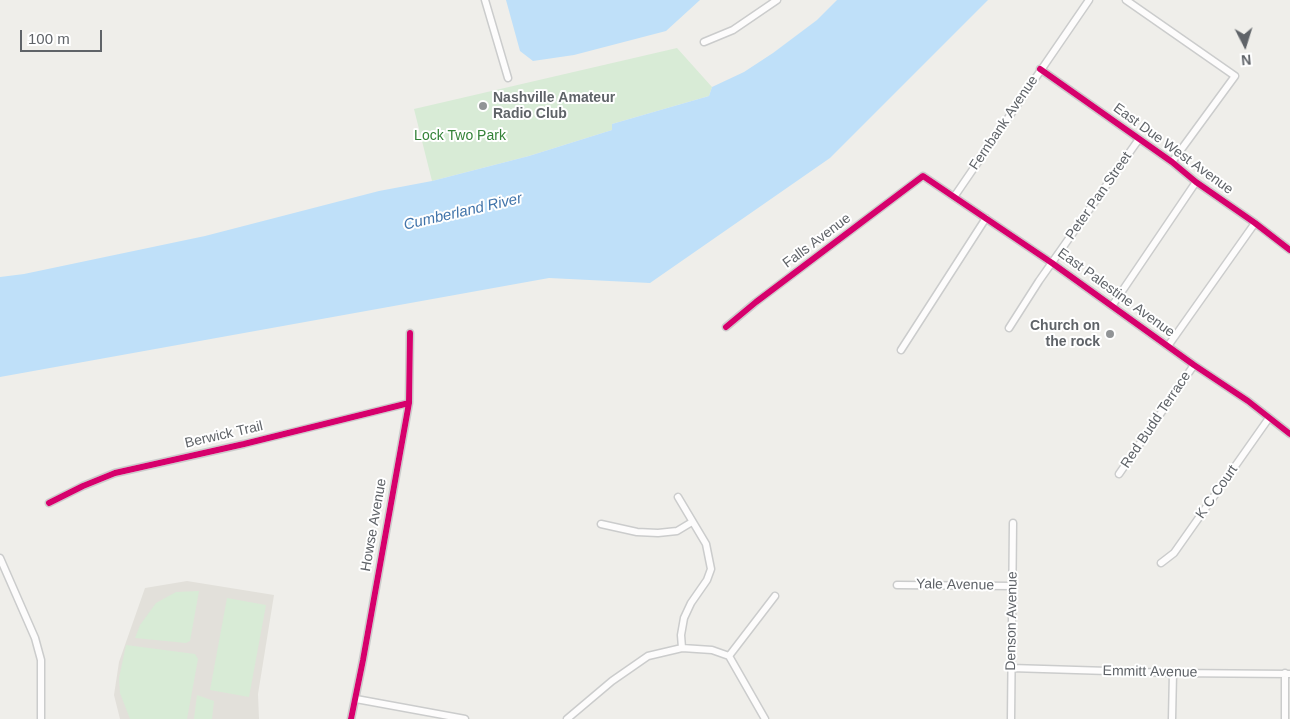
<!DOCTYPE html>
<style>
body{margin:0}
#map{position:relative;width:1290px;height:719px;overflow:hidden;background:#efeeea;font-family:Arial,sans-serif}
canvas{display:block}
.north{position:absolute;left:1220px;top:20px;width:50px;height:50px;-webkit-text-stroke:4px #fff;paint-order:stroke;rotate:175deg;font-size:14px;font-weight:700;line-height:20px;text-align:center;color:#5f6368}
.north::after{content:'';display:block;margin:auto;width:18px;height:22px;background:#5f6368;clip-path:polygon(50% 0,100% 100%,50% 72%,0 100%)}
.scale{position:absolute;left:20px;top:30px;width:82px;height:22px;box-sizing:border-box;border:2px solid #5f6368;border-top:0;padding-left:6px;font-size:15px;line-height:18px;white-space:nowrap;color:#5f6368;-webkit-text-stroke:4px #fff;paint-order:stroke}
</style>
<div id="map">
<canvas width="1290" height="719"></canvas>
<div class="north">N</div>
<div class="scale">100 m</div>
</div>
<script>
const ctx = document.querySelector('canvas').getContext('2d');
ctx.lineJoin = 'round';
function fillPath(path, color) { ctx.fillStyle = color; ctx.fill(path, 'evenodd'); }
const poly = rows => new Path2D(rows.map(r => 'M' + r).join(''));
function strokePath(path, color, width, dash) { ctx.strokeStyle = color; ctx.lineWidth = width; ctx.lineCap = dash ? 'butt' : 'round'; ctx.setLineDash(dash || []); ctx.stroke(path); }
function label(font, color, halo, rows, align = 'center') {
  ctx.font = font + ' Arial,sans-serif'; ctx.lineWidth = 4; ctx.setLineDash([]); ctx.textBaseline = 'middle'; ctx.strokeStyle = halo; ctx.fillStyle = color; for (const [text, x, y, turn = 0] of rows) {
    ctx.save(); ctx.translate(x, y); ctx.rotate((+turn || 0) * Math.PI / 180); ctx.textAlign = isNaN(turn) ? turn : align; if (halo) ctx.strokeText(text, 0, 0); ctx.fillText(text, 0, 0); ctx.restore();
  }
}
fillPath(poly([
 [187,581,274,595,258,694,259,719,120,719,114,695,119,662,145,588]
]), '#e2e0da');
fillPath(poly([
 [677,48,712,87,709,96,612,124,612,130,529,156,432,181,414,109],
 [199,591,190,641,186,643,135,638,140,625,156,603,176,592],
 [227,598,266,605,249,697,210,690],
 [126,645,195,654,198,659,187,719,130,719,120,693,119,678],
 [197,695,214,701,212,719,194,719]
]), '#d8ebd6');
fillPath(poly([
 [506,0,700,0,666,31,574,55,533,61,520,51],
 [837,0,988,0,830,158,650,283,549,278,0,377,0,277,24,274,205,236,379,191,432,181,529,156,612,130,612,124,709,96,712,87,744,72,773,53,817,20]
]), '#bfe0f9');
const minor = poly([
 [485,0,508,78],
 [1126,0,1235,76,1172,162],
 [704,42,733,30,777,0],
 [1040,69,1172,162,1196,182,1255,223,1290,250],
 [954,197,1089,0],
 [1112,306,1196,182],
 [726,327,756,302,923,176,1052,263,1194,365,1248,401,1290,434],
 [1009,328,1039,281,1139,139],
 [1168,346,1255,223],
 [901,350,986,218],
 [1119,474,1194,365],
 [678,497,706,544,711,569,707,580,691,603,684,618,681,635,682,648],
 [49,503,83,486,115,473,244,444,409,403],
 [601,524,637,532,658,533,677,531,692,522],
 [0,558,35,638,41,660,41,719],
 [1161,563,1174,553,1269,418],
 [897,585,1013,586],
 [729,656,775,596],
 [1011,668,1173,673,1290,674],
 [356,699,465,719],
 [351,719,363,660,409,403,410,333],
 [567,719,612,681,648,656,682,648,712,650,729,656,765,719],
 [1011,719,1013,523],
 [1172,719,1173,673],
 [1285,719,1285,673]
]);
strokePath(minor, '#cbcccc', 9);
strokePath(minor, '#fdfcfc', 6);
strokePath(poly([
 [1040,69,1172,162,1196,182,1255,223,1290,250],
 [726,327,756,302,923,176,1052,263,1194,365,1248,401,1290,434],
 [49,503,83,486,115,473,244,444,409,403],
 [351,719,363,660,409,403,410,333]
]), '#d6006c', 6);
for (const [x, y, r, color] of [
 [483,106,5,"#919496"],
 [1110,334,5,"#919496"]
]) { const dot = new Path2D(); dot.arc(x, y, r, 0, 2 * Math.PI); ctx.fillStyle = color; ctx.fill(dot); strokePath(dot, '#fff', 2); }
label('bold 14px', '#5f6368', '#fff', [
 ["Nashville Amateur",493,98],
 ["Radio Club",493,114],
 ["Church on",1100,326,"right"],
 ["the rock",1100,342,"right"]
], 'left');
label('14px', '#5f6368', '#fff', [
 ["Fernbank Avenue",1004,123,-56],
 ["East Due West Avenue",1173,149,36],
 ["Peter Pan Street",1099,196,-55],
 ["Falls Avenue",817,241,-37],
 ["East Palestine Avenue",1116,293,36],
 ["Red Budd Terrace",1156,420,-56],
 ["Berwick Trail",224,435,-13],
 ["K C Court",1217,492,-55],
 ["Howse Avenue",374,525,-80],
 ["Yale Avenue",955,585,1],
 ["Denson Avenue",1012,621,-89],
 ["Emmitt Avenue",1150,672,1]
]);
label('14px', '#348238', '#fff', [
 ["Lock Two Park",460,136]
]);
label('italic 15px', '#4174aa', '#fff', [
 ["Cumberland River",463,212,-13]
]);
</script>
